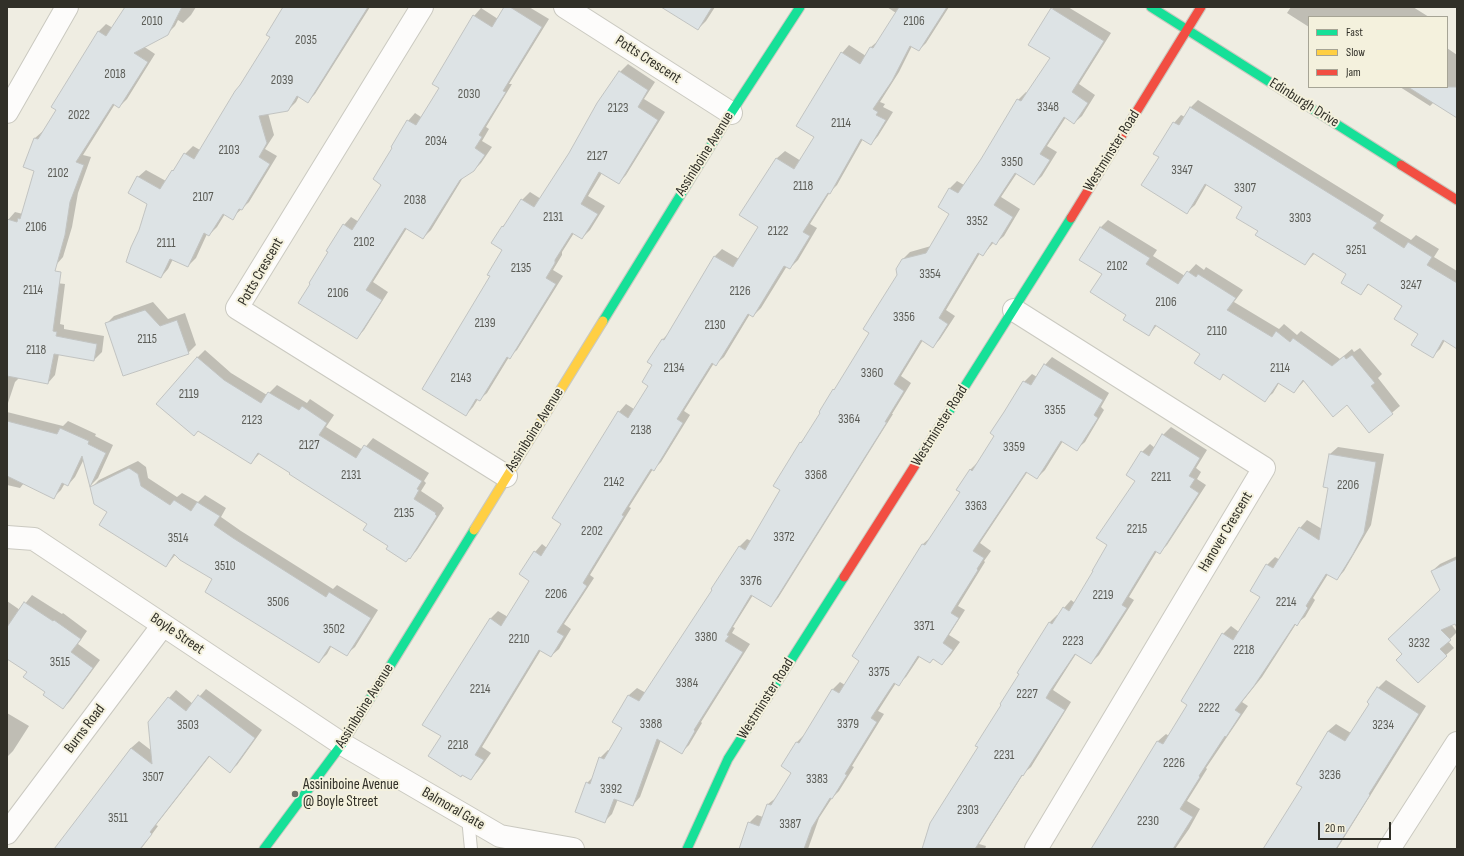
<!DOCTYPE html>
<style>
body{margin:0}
#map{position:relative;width:1464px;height:856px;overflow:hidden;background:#efede2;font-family:"Sofia Sans Condensed",sans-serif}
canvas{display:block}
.frame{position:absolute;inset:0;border:8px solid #313028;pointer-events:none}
.legend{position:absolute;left:1308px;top:16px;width:140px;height:72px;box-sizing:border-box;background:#f4f1dd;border:1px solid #a6a495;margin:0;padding:5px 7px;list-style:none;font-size:12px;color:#313028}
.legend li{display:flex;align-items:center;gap:8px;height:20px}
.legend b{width:20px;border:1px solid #a6a495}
.scale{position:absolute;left:1318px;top:822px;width:73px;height:18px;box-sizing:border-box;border:2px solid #313028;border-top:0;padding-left:5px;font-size:12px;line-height:14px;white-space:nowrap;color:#313028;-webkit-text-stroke:3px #f4f1dd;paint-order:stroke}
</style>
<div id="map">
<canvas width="1464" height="856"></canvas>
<div class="frame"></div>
<ul class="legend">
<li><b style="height:5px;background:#16e098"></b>Fast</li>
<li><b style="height:5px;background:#ffcf43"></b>Slow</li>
<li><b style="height:5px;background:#f24e42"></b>Jam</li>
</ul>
<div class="scale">20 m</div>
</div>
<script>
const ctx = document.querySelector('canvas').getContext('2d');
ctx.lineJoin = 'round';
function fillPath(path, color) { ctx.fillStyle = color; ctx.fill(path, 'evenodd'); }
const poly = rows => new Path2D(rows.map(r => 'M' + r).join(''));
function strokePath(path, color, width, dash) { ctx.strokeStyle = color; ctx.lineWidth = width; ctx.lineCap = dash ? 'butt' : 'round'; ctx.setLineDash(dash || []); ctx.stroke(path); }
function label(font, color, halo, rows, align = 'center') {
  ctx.font = font + ' "Sofia Sans Condensed",sans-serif'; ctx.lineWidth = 4; ctx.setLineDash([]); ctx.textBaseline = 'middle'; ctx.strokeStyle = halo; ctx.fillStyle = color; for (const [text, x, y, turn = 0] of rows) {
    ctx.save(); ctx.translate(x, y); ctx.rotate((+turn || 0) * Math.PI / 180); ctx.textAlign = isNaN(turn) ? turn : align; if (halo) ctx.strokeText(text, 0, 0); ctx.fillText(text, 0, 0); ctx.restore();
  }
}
fillPath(poly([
 [126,7,196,7,191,15,183,23,178,20,175,26,167,34,143,46,155,54,127,99,119,107,115,104,83,155,91,157,78,193,72,227,63,257,56,265,7,251,8,220,15,212,23,214,35,171,25,167,35,138,43,131,44,131,58,110,52,107,99,31,106,24,113,28],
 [284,7,370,7,315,94,308,101,299,96,296,102,288,110,268,113,274,135,265,149,277,156,249,202,232,218,225,214,217,227,209,235,207,234,196,258,188,266,173,259,168,269,161,277,140,231,148,203,138,177,146,170,166,181,185,154,193,146,200,150,271,37],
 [506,7,529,7,549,19,509,84,512,84,486,127,489,129,482,141,492,147,481,163,473,171,464,176,431,230,423,238,407,228,373,282,388,292,364,330,357,338,329,251,344,225,351,217,359,222,383,184,408,121,415,113,421,117,440,88,474,16,481,8,498,19],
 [663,7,715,7,706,21,698,29],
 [887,7,949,7,926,43,919,50,912,46,899,72,880,102,885,104,883,107,893,112,878,136,871,144,863,139,837,185,830,192,810,224,817,228,798,260,790,268,787,266,761,308,753,316,750,314,724,357,716,364,714,363,684,411,690,415,661,462,654,469,653,469,629,507,631,508,590,575,594,578,564,624,571,629,559,649,551,656,541,650,482,747,491,753,478,771,471,779,463,774,442,736,490,619,498,611,508,617,531,580,535,552,542,544,547,548,563,524,619,412,626,404,634,409,649,385,654,364,662,340,669,333,715,256,722,249,739,259,759,226,741,215,777,158,785,151,801,161,815,136,842,53,849,45,866,56,871,47,879,40,896,13],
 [1054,7,1068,7,1111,33,1079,84,1095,95,1082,116,1074,123,1066,117,1047,146,1057,152,1042,176,1034,184,1017,173,1001,197,1020,209,1004,236,996,243,994,242,983,255,980,253,946,310,955,316,940,339,933,347,923,340,901,376,911,383,892,414,893,414,778,598,771,606,753,595,733,627,735,628,732,633,750,644,701,722,702,723,689,745,681,753,661,740,640,797,633,805,618,799,612,814,604,822,587,783,594,776,600,758,608,750,610,751,624,728,614,722,629,695,637,688,646,693,714,589,739,547,747,539,751,541,782,490,800,443,807,436,822,413,820,412,834,390,838,386,870,332,898,275,902,260,910,252,931,246,951,214,950,188,957,181,964,185,982,160,1018,100,1026,92,1028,93,1051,58,1052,9],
 [1291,7,1413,7,1429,17,1346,17,1344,16,1343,17,1309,17,1309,27,1287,13],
 [1447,48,1457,55,1457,117,1434,102,1430,106,1400,87,1447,87],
 [628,64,655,82,644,99,665,112,626,175,619,183,602,173,588,196,605,206,590,230,582,238,574,233,562,252,562,255,553,270,563,276,517,350,509,357,487,393,479,400,478,399,473,407,466,415,491,276,503,250,502,227,509,220,522,200,530,192,541,199,620,72],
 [1198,100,1384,215,1380,221,1411,240,1416,235,1439,249,1434,257,1457,271,1457,347,1445,340,1440,349,1432,357,1403,305,1369,284,1361,294,1348,273,1315,253,1305,264,1259,231,1244,207,1207,184,1195,205,1187,212,1160,157,1174,123,1181,115,1185,117,1191,107],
 [1108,220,1157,250,1153,256,1185,276,1196,264,1204,270,1206,267,1243,290,1234,302,1279,329,1284,324,1297,335,1301,331,1340,359,1352,349,1354,352,1360,348,1382,374,1378,378,1400,406,1369,432,1347,404,1305,380,1294,392,1279,383,1273,393,1265,400,1224,374,1219,378,1201,354,1157,325,1149,335,1128,315,1103,274,1081,260,1101,227],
 [7,277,65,284,60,324,64,325,64,329,104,336,102,352,94,360,59,354,55,375,48,383,20,377,15,382,7,406],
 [153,302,168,319,185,313,196,345,188,353,107,323,114,316],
 [205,350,231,373,267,395,277,385,307,403,310,399,334,415,326,427,363,450,373,438,429,473,424,481,426,483,421,491,442,505,442,506,444,508,417,550,410,558,389,545,368,524,260,453,251,463,197,358],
 [1052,357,1109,393,1101,407,1104,410,1085,442,1077,449,1063,441,1045,470,1037,478,1028,471,980,543,991,551,984,561,985,562,958,606,965,610,949,635,960,642,950,656,942,664,934,658,930,662,920,656,906,677,898,684,896,683,878,711,884,714,852,766,854,767,839,791,832,798,819,818,808,849,740,849,749,823,757,815,763,817,768,804,777,797,793,772,782,766,797,742,805,734,833,689,840,682,845,685,860,660,923,544,931,537,961,492,970,470,978,462,996,435,1024,382,1032,374,1037,377,1045,365],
 [7,412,63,426,68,421,96,434,95,436,113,445,98,478,91,485,84,459,75,477,68,485,65,483,61,490,53,498,24,483,20,488,7,485],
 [1171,427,1207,450,1196,468,1201,472,1197,479,1206,485,1167,545,1159,553,1157,551,1129,597,1134,600,1099,655,1091,663,1076,654,1058,682,1053,690,1071,702,1031,767,1024,773,979,844,986,846,985,849,923,849,1020,674,1018,673,1050,622,1057,615,1059,616,1064,608,1071,600,1075,603,1108,545,1137,480,1128,475,1142,452,1150,444,1155,448,1163,435],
 [1338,447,1384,454,1371,525,1344,571,1337,579,1328,574,1313,598,1315,600,1305,617,1296,624,1262,677,1242,702,1248,706,1206,768,1207,769,1187,801,1200,809,1189,829,1175,849,1092,849,1158,741,1166,734,1169,736,1188,704,1223,634,1231,626,1239,632,1261,597,1267,565,1275,557,1280,560,1300,528,1307,520,1322,529,1329,487,1330,454],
 [138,461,146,467,148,478,177,497,182,493,198,502,205,495,226,508,221,517,241,531,333,589,337,585,378,610,355,647,347,654,332,645,327,654,319,662,214,579,176,554,166,566,109,512,91,488,99,480],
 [1457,556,1457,622,1451,624,1457,632,1448,641,1454,648,1446,655,1404,654,1441,590,1432,571,1440,564],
 [32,595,62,614,63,613,87,631,78,644,100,660,70,701,63,708,28,671,7,657,7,601,20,610],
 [1386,680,1426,706,1337,849,1268,849,1303,787,1328,731,1336,724,1351,733,1370,703,1368,702,1378,688],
 [206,689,262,730,237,765,229,772,210,756,156,825,158,826,141,849,55,849,131,748,139,741,152,751,169,698,176,690,193,704],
 [7,713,29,726,13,751,7,757]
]), '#0003');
const building = poly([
 [125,7,182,7,168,35,134,53,148,62,119,108,113,104,76,162,84,165,70,202,65,235,55,271,61,272,53,331,57,332,56,336,97,344,94,361,54,354,48,384,7,376,7,219,17,222,18,218,20,219,34,171,23,167,34,138,38,139,56,110,51,107,98,31,106,36,125,7],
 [283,7,368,7,308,103,297,96,288,111,259,116,267,143,259,157,270,164,242,210,239,209,233,220,223,214,209,236,204,233,188,267,170,259,161,278,126,262,131,247,139,230,147,204,128,193,137,176,160,189,172,170,173,171,184,153,194,159,235,91,240,85,270,37,266,35,283,7],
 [504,7,510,7,542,27,503,91,506,92,479,135,482,137,475,148,485,155,474,171,460,180,423,239,405,228,366,290,382,300,357,339,298,303,310,284,309,283,328,252,326,251,343,224,352,230,381,185,373,179,392,148,391,147,407,120,416,125,439,88,432,84,473,15,492,27,504,7],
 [661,7,712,7,698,30,661,7],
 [899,7,947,7,919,51,910,46,892,81,873,109,878,112,876,115,886,120,871,145,861,139,830,194,828,193,803,232,810,236,790,269,784,266,753,317,748,314,716,366,712,363,677,419,683,423,654,471,651,469,622,515,624,516,583,583,587,586,557,632,564,636,551,657,539,650,475,755,484,760,471,780,462,775,461,777,428,756,441,736,422,725,490,618,501,626,529,581,519,574,534,551,541,556,561,524,552,518,618,411,628,418,648,386,642,382,652,365,647,362,662,339,664,340,714,256,733,267,758,227,739,215,776,158,794,169,814,137,796,126,841,52,860,64,870,47,873,48,899,7],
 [1051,8,1104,41,1072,92,1088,103,1074,124,1064,117,1040,154,1050,160,1034,185,1015,173,994,205,1013,217,996,245,992,242,983,256,978,253,939,318,948,324,933,348,921,340,894,384,904,391,885,422,887,422,771,607,751,595,727,635,729,636,725,641,743,652,694,730,695,731,682,754,657,739,633,806,614,799,605,823,575,812,586,782,590,784,599,757,604,759,622,728,612,722,621,707,628,695,639,701,712,590,711,589,739,546,745,550,780,490,773,486,800,442,801,443,820,413,819,412,833,389,834,390,869,333,863,329,897,275,896,269,902,259,926,253,949,214,938,207,949,188,958,193,981,159,1017,99,1021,101,1050,58,1028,45,1051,8],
 [619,71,648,90,638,107,658,120,619,184,599,172,581,204,598,214,582,239,572,233,555,260,555,263,546,278,556,284,510,359,507,357,480,401,476,399,466,416,422,389,490,276,487,275,502,250,491,243,502,226,503,227,521,199,534,207,569,153,597,103,619,71],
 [1408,87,1457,87,1457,118,1408,87],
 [1190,107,1377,223,1373,228,1404,248,1408,242,1432,257,1427,265,1457,283,1457,349,1443,340,1433,358,1411,345,1418,334,1394,319,1402,306,1368,284,1361,295,1341,283,1346,274,1313,253,1305,265,1255,235,1258,231,1236,218,1242,207,1205,184,1187,214,1141,185,1159,157,1153,154,1160,143,1173,122,1179,125,1190,107],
 [1100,227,1150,258,1146,264,1178,284,1187,271,1196,277,1198,274,1236,298,1227,310,1272,337,1276,331,1290,342,1293,338,1332,366,1344,356,1346,359,1352,355,1375,383,1371,386,1393,414,1369,433,1347,405,1333,417,1303,380,1294,393,1278,383,1265,402,1223,374,1220,380,1194,363,1200,354,1155,325,1149,336,1123,320,1126,315,1090,292,1102,274,1079,260,1100,227],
 [145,310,160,326,177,320,189,354,123,376,105,323,145,310],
 [197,357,224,380,261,403,268,392,299,410,302,406,327,423,319,435,356,458,364,445,422,481,417,489,419,490,414,499,436,513,435,514,437,516,410,559,409,558,406,562,386,549,388,546,363,530,367,524,289,474,290,473,258,453,251,464,198,431,194,436,156,404,197,357],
 [1044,364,1103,400,1094,415,1098,418,1077,451,1061,441,1037,479,1026,472,973,551,984,558,977,569,978,570,951,613,959,618,943,643,953,650,942,665,933,659,930,663,918,656,899,686,894,683,871,718,877,722,845,774,847,775,832,799,830,798,812,827,804,849,739,849,748,822,759,826,767,804,771,805,791,773,781,766,796,742,799,743,832,689,839,693,859,661,852,656,922,544,925,545,960,492,956,490,970,469,972,471,994,436,990,433,1004,412,1023,381,1031,385,1044,364],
 [7,421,57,434,60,428,89,441,88,444,106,453,90,487,82,456,68,486,62,483,54,499,7,476,7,421],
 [1162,434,1200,458,1189,476,1195,479,1190,487,1199,493,1160,554,1155,551,1122,605,1127,608,1091,664,1075,654,1050,691,1046,698,1065,710,1023,776,1022,775,975,849,922,849,930,823,978,747,975,746,1001,705,1000,704,1019,674,1017,673,1049,622,1052,624,1063,607,1069,611,1093,571,1092,571,1107,545,1096,538,1135,481,1126,475,1141,451,1149,456,1162,434],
 [1329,454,1376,462,1364,533,1353,554,1337,580,1326,574,1306,606,1308,608,1297,626,1295,624,1254,686,1235,710,1241,714,1226,737,1225,736,1199,776,1200,777,1180,809,1193,817,1173,849,1091,849,1157,741,1163,744,1187,705,1181,701,1222,633,1233,640,1260,597,1250,591,1266,564,1273,568,1299,527,1319,540,1328,488,1323,487,1329,454],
 [129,468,138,474,141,486,170,505,174,500,191,511,197,502,220,516,214,525,233,538,326,597,329,592,371,618,347,656,330,646,319,663,205,592,212,579,180,560,174,554,166,567,99,525,107,512,94,504,90,487,129,468],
 [1457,559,1457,628,1455,624,1441,630,1451,640,1440,649,1447,656,1418,683,1396,660,1402,654,1388,639,1440,590,1431,571,1457,559],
 [24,602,53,621,54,620,81,639,71,652,93,668,63,709,43,695,45,692,23,677,27,672,7,659,7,627,24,602],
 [1377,687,1419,714,1369,794,1370,795,1336,849,1263,849,1302,787,1296,784,1328,731,1345,741,1369,704,1367,702,1377,687],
 [198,695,255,738,230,773,209,756,150,832,152,834,140,849,54,849,131,748,152,764,148,722,168,697,186,711,198,695]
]);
fillPath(building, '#dde3e5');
strokePath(building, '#c1c3c1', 1);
const lane = poly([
 [468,818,471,849]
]);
const street = poly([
 [422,7,237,308,506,476],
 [565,7,731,113],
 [7,112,67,7],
 [1014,310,1264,468,1036,849],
 [7,537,34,539,342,744,500,836,573,849],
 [7,833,163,625],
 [1389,849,1457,743]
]);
const fast = poly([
 [1151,7,1401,165],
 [603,321,731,113,800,7],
 [919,459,1071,218],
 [264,849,342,744,474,530],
 [687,849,728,759,844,577]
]);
const slow = poly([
 [474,530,603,321]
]);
const jam = poly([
 [1401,165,1457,200],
 [1071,218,1201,7],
 [844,577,919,459]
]);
strokePath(lane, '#cac9c0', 14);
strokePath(street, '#cac9c0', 24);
strokePath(fast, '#cac9c0', 11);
strokePath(slow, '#cac9c0', 11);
strokePath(jam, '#cac9c0', 11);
strokePath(lane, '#fdfcfb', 12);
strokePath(street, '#fdfcfb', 22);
strokePath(fast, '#16e098', 9);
strokePath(slow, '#ffcf43', 9);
strokePath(jam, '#f24e42', 9);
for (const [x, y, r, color] of [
 [295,794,4,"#747269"]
]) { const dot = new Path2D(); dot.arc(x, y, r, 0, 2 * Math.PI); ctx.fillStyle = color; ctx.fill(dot); strokePath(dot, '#f4f1dd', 1.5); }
label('13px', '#5c5d57', null, [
 ["2010",152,22],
 ["2106",914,22],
 ["2035",306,41],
 ["2018",115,75],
 ["2039",282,81],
 ["2030",469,95],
 ["3348",1048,108],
 ["2123",618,109],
 ["2022",79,116],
 ["2114",841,124],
 ["2034",436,142],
 ["2103",229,151],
 ["2127",597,157],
 ["3350",1012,163],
 ["3347",1182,171],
 ["2102",58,174],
 ["2118",803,187],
 ["3307",1245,189],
 ["2107",203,198],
 ["2038",415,201],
 ["2131",553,218],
 ["3303",1300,219],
 ["3352",977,222],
 ["2106",36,228],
 ["2122",778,232],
 ["2102",364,243],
 ["2111",166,244],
 ["3251",1356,251],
 ["2102",1117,267],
 ["2135",521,269],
 ["3354",930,275],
 ["3247",1411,286],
 ["2114",33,291],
 ["2126",740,292],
 ["2106",338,294],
 ["2106",1166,303],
 ["3356",904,318],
 ["2139",485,324],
 ["2130",715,326],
 ["2110",1217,332],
 ["2115",147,340],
 ["2118",36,351],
 ["2134",674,369],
 ["2114",1280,369],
 ["3360",872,374],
 ["2143",461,379],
 ["2119",189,395],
 ["3355",1055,411],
 ["3364",849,420],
 ["2123",252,421],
 ["2138",641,431],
 ["2127",309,446],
 ["3359",1014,448],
 ["2131",351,476],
 ["3368",816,476],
 ["2211",1161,478],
 ["2142",614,483],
 ["2206",1348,486],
 ["3363",976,507],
 ["2135",404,514],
 ["2215",1137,530],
 ["2202",592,532],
 ["3372",784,538],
 ["3514",178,539],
 ["3510",225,567],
 ["3376",751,582],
 ["2206",556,595],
 ["2219",1103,596],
 ["3506",278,603],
 ["2214",1286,603],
 ["3371",924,627],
 ["3502",334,630],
 ["3380",706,638],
 ["2210",519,640],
 ["2223",1073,642],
 ["3232",1419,644],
 ["2218",1244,651],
 ["3515",60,663],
 ["3375",879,673],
 ["3384",687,684],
 ["2214",480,690],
 ["2227",1027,695],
 ["2222",1209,709],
 ["3388",651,725],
 ["3379",848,725],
 ["3503",188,726],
 ["3234",1383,726],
 ["2218",458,746],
 ["2231",1004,756],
 ["2226",1174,764],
 ["3236",1330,776],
 ["3507",153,778],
 ["3383",817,780],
 ["3392",611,790],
 ["2303",968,811],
 ["3511",118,819],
 ["2230",1148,822],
 ["3387",790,825]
]);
label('15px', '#313028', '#f4f1dd', [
 ["Potts Crescent",648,60,33],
 ["Edinburgh Drive",1304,103,32],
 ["Westminster Road",1112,151,-58],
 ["Assiniboine Avenue",705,154,-58],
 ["Potts Crescent",261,272,-60],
 ["Westminster Road",940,426,-58],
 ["Assiniboine Avenue",535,430,-58],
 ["Hanover Crescent",1226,532,-59],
 ["Boyle Street",177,634,34],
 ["Westminster Road",766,699,-58],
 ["Assiniboine Avenue",365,706,-58],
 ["Burns Road",85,729,-53],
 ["Balmoral Gate",453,809,30]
]);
label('15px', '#313028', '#f4f1dd', [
 ["Assiniboine Avenue",303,785],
 ["@ Boyle Street",303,802]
], 'left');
</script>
